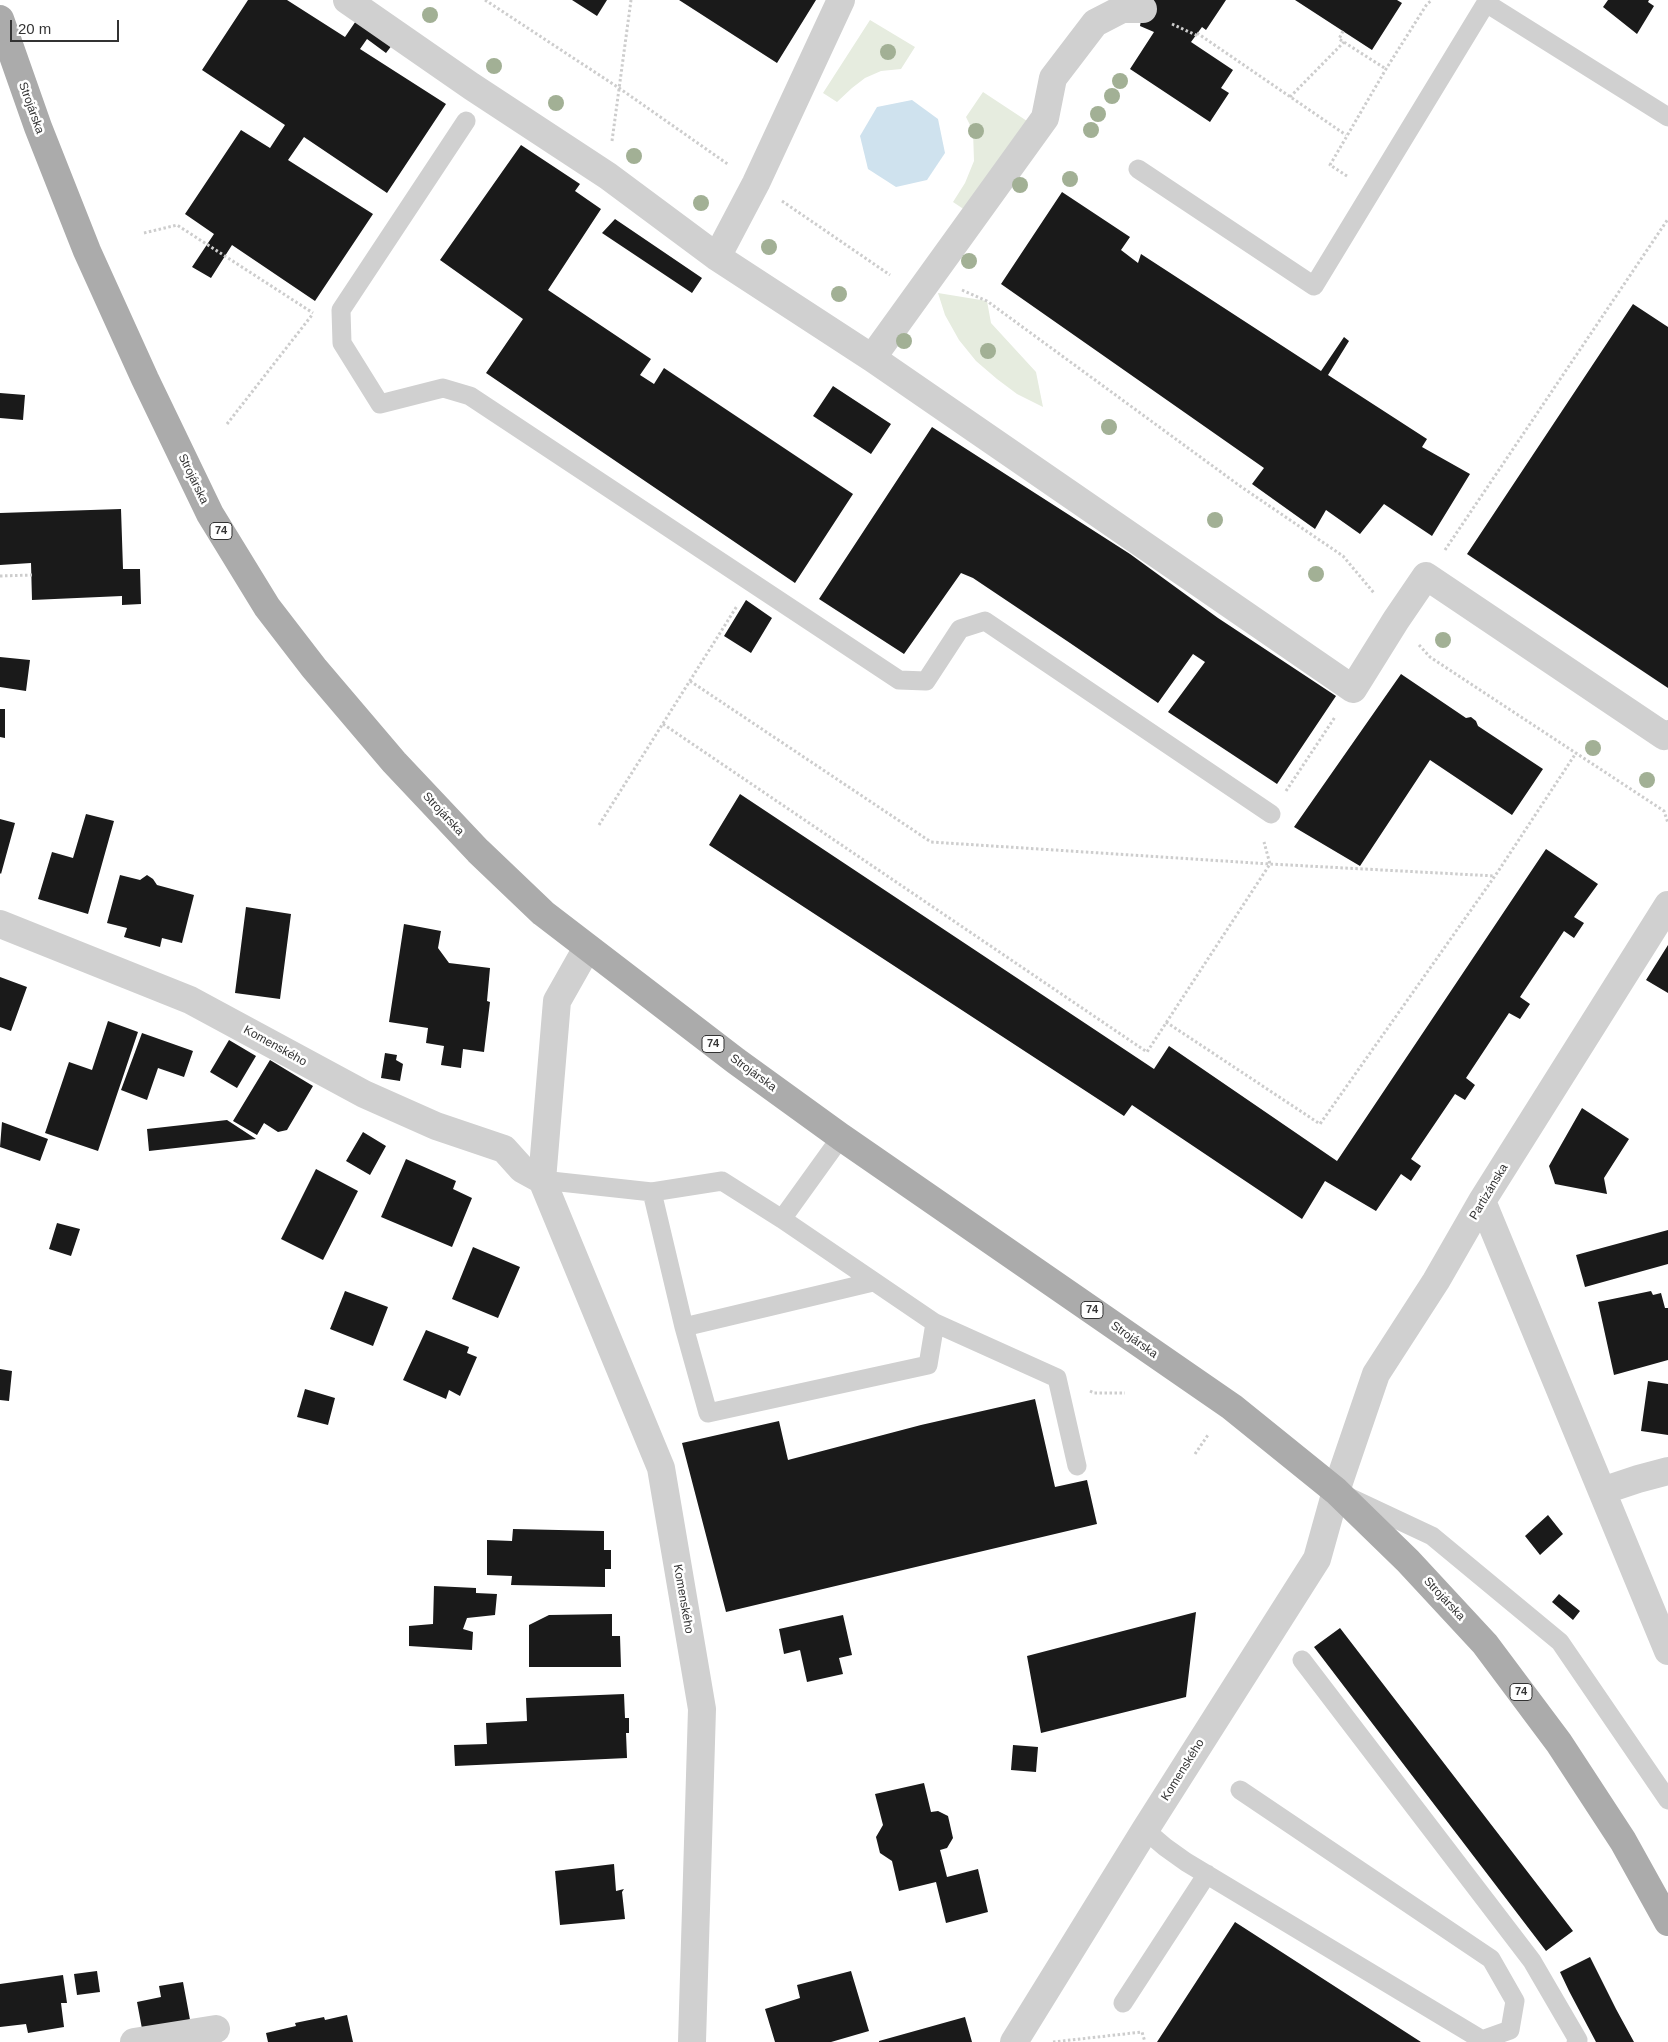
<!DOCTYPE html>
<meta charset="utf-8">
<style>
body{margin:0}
#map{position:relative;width:1668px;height:2042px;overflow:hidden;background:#fff;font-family:Arial,sans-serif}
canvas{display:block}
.scale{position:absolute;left:10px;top:20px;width:109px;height:22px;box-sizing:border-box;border:2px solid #333;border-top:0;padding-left:6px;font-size:15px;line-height:18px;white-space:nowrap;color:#333;-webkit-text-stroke:4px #fff;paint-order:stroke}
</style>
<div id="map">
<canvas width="1668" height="2042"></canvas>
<div class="scale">20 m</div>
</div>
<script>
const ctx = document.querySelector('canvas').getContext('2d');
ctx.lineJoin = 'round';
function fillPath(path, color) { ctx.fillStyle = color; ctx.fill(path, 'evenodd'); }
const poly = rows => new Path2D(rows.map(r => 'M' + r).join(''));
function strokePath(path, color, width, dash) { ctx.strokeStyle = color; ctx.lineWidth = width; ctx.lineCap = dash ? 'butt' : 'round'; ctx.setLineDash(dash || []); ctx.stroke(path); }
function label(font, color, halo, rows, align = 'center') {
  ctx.font = font + ' Arial,sans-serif'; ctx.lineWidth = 5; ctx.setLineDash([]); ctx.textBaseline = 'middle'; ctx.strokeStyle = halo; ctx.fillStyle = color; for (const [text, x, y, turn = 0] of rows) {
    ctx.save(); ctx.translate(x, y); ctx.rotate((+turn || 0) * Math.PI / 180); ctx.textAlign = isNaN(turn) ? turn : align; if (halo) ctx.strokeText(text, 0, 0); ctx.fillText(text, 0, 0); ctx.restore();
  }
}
fillPath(poly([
 [870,20,915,47,901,69,881,71,865,78,852,88,837,102,823,93],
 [983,92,1027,121,968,212,953,202,965,183,974,161,973,131,966,117],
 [938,293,987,301,991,323,1036,372,1043,407,1017,394,997,379,976,361,959,340,945,315]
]), '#e6ecdf');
fillPath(poly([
 [912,100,938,119,945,153,927,180,896,187,868,169,860,136,877,107]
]), '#cfe2ee');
fillPath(poly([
 [248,0,287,0,345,37,362,12,399,36,386,53,367,39,360,49,446,104,387,193,304,137,288,160,373,214,315,301,232,245,211,278,192,267,214,234,185,214,241,130,270,148,285,125,202,70],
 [572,0,607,0,597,16],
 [679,0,816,0,777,63],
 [1141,0,1226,0,1206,30,1202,27,1191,42,1233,70,1221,88,1229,93,1210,122,1130,69,1154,32,1140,26,1143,9],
 [1295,0,1397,0,1402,3,1372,50],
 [1608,0,1649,0,1648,2,1654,6,1637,34,1603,7],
 [521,145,580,184,575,191,601,209,548,290,651,359,640,375,654,384,664,368,853,494,795,583,486,373,523,319,440,260],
 [1062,192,1130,237,1121,250,1138,263,1141,254,1321,371,1344,337,1349,341,1328,375,1427,439,1422,447,1470,474,1432,536,1384,504,1360,534,1326,510,1315,529,1252,484,1264,468,1001,284],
 [615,219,702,278,692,293,602,233],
 [1633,304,1668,327,1668,688,1467,554],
 [833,386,891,424,871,454,813,416],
 [0,393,25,395,23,420,0,418],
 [932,427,1130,554,1218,618,1336,696,1277,784,1168,712,1205,662,1193,654,1158,703,1070,643,973,578,961,573,904,654,819,599],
 [121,509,123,569,140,569,141,604,122,605,122,596,32,600,31,563,0,565,0,513],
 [746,600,772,618,751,653,724,636],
 [0,657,30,660,26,691,0,687],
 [1401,674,1466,718,1471,717,1476,721,1478,726,1543,769,1512,815,1430,760,1360,866,1294,827],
 [0,709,5,709,5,738,0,737],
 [740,794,1154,1069,1169,1046,1337,1161,1546,849,1598,884,1574,917,1584,923,1574,938,1564,931,1520,997,1530,1004,1520,1019,1509,1013,1466,1078,1475,1085,1465,1100,1455,1094,1411,1159,1421,1166,1411,1181,1401,1174,1376,1211,1325,1181,1302,1219,1132,1105,1124,1116,709,845],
 [86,814,114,821,88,914,38,899,52,852,73,858],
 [0,819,15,823,1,874,0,873],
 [120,875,140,880,147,875,153,879,157,885,194,895,182,943,162,938,160,947,124,937,127,928,107,923],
 [246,907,291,914,280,999,235,993],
 [404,924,441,931,438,948,449,963,490,968,487,1001,490,1002,484,1052,463,1049,461,1068,441,1065,444,1046,426,1043,428,1028,389,1022],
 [1668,945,1668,993,1646,980],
 [0,977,27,987,11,1031,0,1027],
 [108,1021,138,1032,98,1151,45,1133,69,1062,92,1070],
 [142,1033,193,1051,184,1077,158,1068,147,1100,121,1090],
 [229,1040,256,1056,237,1088,210,1072],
 [385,1053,397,1055,396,1060,403,1064,400,1081,381,1078],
 [270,1060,313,1086,287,1130,278,1132,264,1123,257,1135,233,1121],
 [1582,1108,1629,1139,1604,1178,1607,1194,1555,1184,1549,1166],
 [227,1120,256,1139,149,1151,147,1129],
 [2,1122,48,1139,40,1161,0,1147],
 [363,1132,386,1146,370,1175,346,1161],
 [406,1159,456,1181,453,1189,472,1198,452,1247,381,1217],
 [316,1169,358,1191,323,1260,281,1239],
 [57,1223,80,1229,71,1256,49,1249],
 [1668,1230,1668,1264,1585,1287,1576,1255],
 [473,1247,520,1267,498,1318,452,1299],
 [345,1291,388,1307,373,1346,330,1329],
 [1651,1291,1653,1295,1661,1293,1665,1308,1668,1308,1668,1360,1614,1375,1598,1302],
 [426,1330,469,1347,467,1353,477,1357,460,1396,449,1390,446,1399,403,1380],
 [0,1369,12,1371,9,1401,0,1400],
 [1648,1381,1668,1384,1668,1435,1641,1431],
 [305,1389,335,1398,328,1425,297,1417],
 [1035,1399,1055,1487,1087,1480,1097,1524,726,1612,682,1443,779,1421,788,1460,921,1425],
 [1548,1515,1563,1534,1540,1555,1525,1536],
 [513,1529,604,1531,604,1550,611,1550,611,1569,605,1569,605,1587,511,1585,512,1576,487,1575,487,1540,512,1541],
 [434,1586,476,1588,476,1593,497,1594,495,1615,467,1618,463,1629,473,1632,472,1650,409,1646,409,1626,433,1624],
 [1559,1594,1580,1611,1573,1620,1552,1602],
 [1196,1612,1186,1697,1041,1733,1027,1656],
 [612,1614,612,1636,620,1636,621,1667,529,1667,529,1625,549,1615],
 [843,1615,852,1655,839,1658,843,1674,807,1682,800,1650,784,1654,779,1629],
 [1340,1628,1573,1931,1546,1951,1314,1647],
 [624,1694,625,1718,629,1718,629,1733,626,1733,627,1758,455,1766,454,1745,487,1744,486,1723,527,1721,526,1698],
 [1013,1745,1038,1747,1036,1772,1011,1770],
 [924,1783,931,1812,938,1811,948,1816,953,1838,947,1848,940,1850,947,1877,978,1869,988,1912,946,1923,936,1882,899,1891,892,1861,880,1853,876,1837,883,1825,875,1794],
 [614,1864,616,1891,624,1889,622,1892,625,1919,560,1925,555,1871],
 [1235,1922,1421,2042,1157,2042],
 [1590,1957,1616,2009,1634,2042,1596,2042,1569,1991,1560,1972],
 [97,1971,100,1992,77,1995,74,1974],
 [851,1971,869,2031,831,2042,775,2042,765,2009,800,1998,797,1985],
 [63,1975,67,2003,61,2003,64,2027,28,2033,26,2024,0,2027,0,1984],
 [183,1982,191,2025,143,2034,137,2002,161,1997,159,1986],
 [347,2015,353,2042,268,2042,266,2033,296,2026,295,2023,324,2017,325,2020],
 [965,2017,972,2042,879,2042,879,2041]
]), '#1a1a1a');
strokePath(poly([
 [485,0,619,88,729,165],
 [1172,24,1198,36],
 [1343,31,1339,39,1386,69],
 [1197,33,1346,135],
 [1290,97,1344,42],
 [612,141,631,0],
 [1347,176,1330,165,1386,69,1427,4,1432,0],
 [782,201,890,275],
 [144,233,177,225,313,313],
 [962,290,987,301,1240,486,1343,556,1374,593],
 [227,424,312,315],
 [1445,550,1668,219],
 [0,576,32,575],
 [1419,645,1430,657,1664,811,1668,823],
 [690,681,931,842,1270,864,1495,876],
 [663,724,1147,1052,1270,864,1264,842],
 [1286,791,1335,717],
 [599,825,737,606],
 [1166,1022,1320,1124,1495,876,1576,753],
 [1090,1391,1094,1393,1125,1393],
 [1195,1454,1208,1435],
 [1053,2042,1142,2032,1145,2042]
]), '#cdcdcd', 3, [2.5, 2.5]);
strokePath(poly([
 [466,121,341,310,342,343,380,404,443,388,470,396,899,680,926,681,960,629,985,621,1271,814],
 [1138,169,1314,286,1486,3,1668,117],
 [542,1180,652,1192],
 [722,1181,782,1219,935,1323,928,1365,708,1413,684,1327,652,1192,722,1181],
 [782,1219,841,1137],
 [935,1323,1057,1378,1077,1466],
 [684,1327,873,1282],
 [1351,1498,1432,1536,1560,1642,1668,1800],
 [1302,1660,1532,1961,1578,2040,1576,2042],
 [1145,1830,1165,1847,1186,1862,1482,2040,1510,2030,1515,2001,1491,1959,1240,1790],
 [1123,2003,1207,1874]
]), '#d0d0d0', 19);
strokePath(poly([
 [347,0,471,86,608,176,717,257,872,358,1353,689,1396,620,1426,576,1664,736,1668,734],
 [717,257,756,183,841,0],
 [872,358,1045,118,1053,78,1095,23,1122,9,1143,9]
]), '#d0d0d0', 28);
strokePath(poly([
 [0,924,190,1000,364,1094,436,1126,504,1149,522,1169,542,1180],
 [587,948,557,1001,542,1180,661,1468,702,1709,692,2042],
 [1482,1201,1668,1651],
 [1602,1491,1638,1479,1668,1471],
 [134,2042,216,2029],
 [1014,2042,1145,1830,1317,1559,1336,1491,1376,1374,1436,1281,1482,1201,1668,905]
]), '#d0d0d0', 28);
strokePath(poly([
 [0,19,38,127,87,251,145,379,210,514,267,607,314,668,394,762,478,851,543,913,736,1061,841,1137,1232,1407,1336,1491,1408,1561,1485,1644,1559,1743,1623,1841,1668,1922]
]), '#ababab', 28);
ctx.fillStyle = '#a2b095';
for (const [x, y] of [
 [430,15],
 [888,52],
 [494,66],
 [1120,81],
 [1112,96],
 [556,103],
 [1098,114],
 [1091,130],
 [976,131],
 [634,156],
 [1070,179],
 [1020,185],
 [701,203],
 [769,247],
 [969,261],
 [839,294],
 [904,341],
 [988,351],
 [1109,427],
 [1215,520],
 [1316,574],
 [1443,640],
 [1593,748],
 [1647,780]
]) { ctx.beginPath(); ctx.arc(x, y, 8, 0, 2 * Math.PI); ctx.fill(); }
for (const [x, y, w] of [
 [221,531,22],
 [713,1044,22],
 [1092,1310,22],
 [1521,1692,22]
]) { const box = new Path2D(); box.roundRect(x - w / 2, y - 8.5, w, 17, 4); ctx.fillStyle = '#fff'; ctx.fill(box); strokePath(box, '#333', 1); }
label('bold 11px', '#333', null, [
 ["74",221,531],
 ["74",713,1044],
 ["74",1092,1310],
 ["74",1521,1692]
]);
label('12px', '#333', '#fff', [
 ["Strojárska",31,108,70],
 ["Strojárska",193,479,64],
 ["Strojárska",443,814,47],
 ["Komenského",275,1046,29],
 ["Strojárska",753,1073,36],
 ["Partizánska",1489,1192,-59],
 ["Strojárska",1134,1340,35],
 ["Komenského",683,1599,80],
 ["Strojárska",1444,1599,47],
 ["Komenského",1183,1770,-58]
]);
</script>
